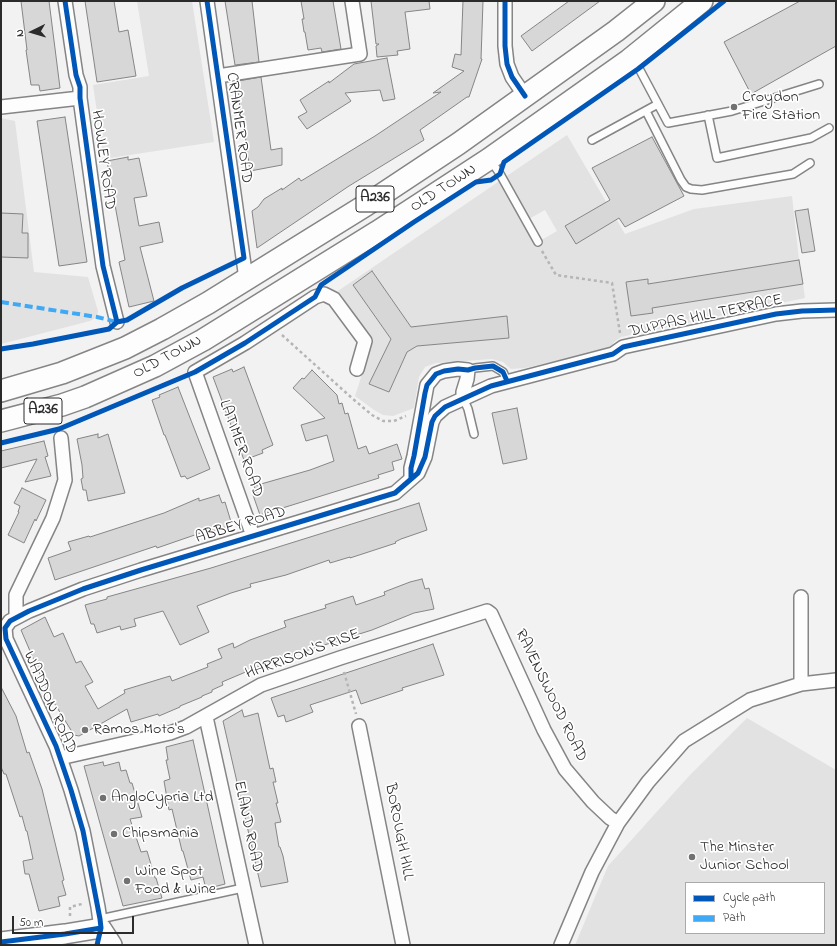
<!DOCTYPE html>
<style>
body{margin:0}
#map{position:relative;width:837px;height:946px;overflow:hidden;background:#f2f2f2;font-family:"Indie Flower",sans-serif}
canvas{display:block}
.frame{position:absolute;inset:0;border:2px solid #2b2b2b;pointer-events:none}
.legend{position:absolute;left:685px;top:882px;width:140px;height:52px;box-sizing:border-box;background:#fff;border:1px solid #aaa;margin:0;padding:5px 7px;list-style:none;font-size:12px;color:#2b2b2b}
.legend li{display:flex;align-items:center;gap:8px;height:20px}
.legend b{width:20px;border:1px solid #aaa}
.north{position:absolute;left:12px;top:12px;width:40px;height:40px;-webkit-text-stroke:3px #fff;paint-order:stroke;rotate:265deg;font-size:11px;font-weight:700;line-height:16px;text-align:center;color:#2b2b2b}
.north::after{content:'';display:block;margin:auto;width:14px;height:18px;background:#2b2b2b;clip-path:polygon(50% 0,100% 100%,50% 72%,0 100%)}
.scale{position:absolute;left:12px;top:916px;width:122px;height:18px;box-sizing:border-box;border:2px solid #2b2b2b;border-top:0;padding-left:5px;font-size:12px;line-height:14px;white-space:nowrap;color:#2b2b2b;-webkit-text-stroke:3px #fff;paint-order:stroke}
</style>
<div id="map">
<canvas width="837" height="946"></canvas>
<div class="frame"></div>
<ul class="legend">
<li><b style="height:5px;background:#0057b8"></b>Cycle path</li>
<li><b style="height:5px;background:#3fa9f5"></b>Path</li>
</ul>
<div class="north">N</div>
<div class="scale">50 m</div>
</div>
<script>
const ctx = document.querySelector('canvas').getContext('2d');
ctx.lineJoin = 'round';
function fillPath(path, color) { ctx.fillStyle = color; ctx.fill(path, 'evenodd'); }
const poly = rows => new Path2D(rows.map(r => 'M' + r).join(''));
function strokePath(path, color, width, dash) { ctx.strokeStyle = color; ctx.lineWidth = width; ctx.lineCap = dash ? 'butt' : 'round'; ctx.setLineDash(dash || []); ctx.stroke(path); }
function label(font, color, halo, rows, align = 'center') {
  ctx.font = font + ' "Indie Flower",sans-serif'; ctx.lineWidth = 3.5; ctx.setLineDash([]); ctx.textBaseline = 'middle'; ctx.strokeStyle = halo; ctx.fillStyle = color; for (const [text, x, y, turn = 0] of rows) {
    ctx.save(); ctx.translate(x, y); ctx.rotate((+turn || 0) * Math.PI / 180); ctx.textAlign = isNaN(turn) ? turn : align; if (halo) ctx.strokeText(text, 0, 0); ctx.fillText(text, 0, 0); ctx.restore();
  }
}
fillPath(poly([
 [137,1,192,1,214,142,104,159,93,85,149,76],
 [1,118,15,121,34,272,88,277,98,311,97,317,90,321,1,344],
 [567,135,625,234,694,209,792,196,799,260,648,284,647,279,626,282,631,316,652,313,652,308,803,284,805,298,621,337,614,342,610,349,525,368,511,369,503,362,492,359,436,363,425,367,419,377,414,408,393,416,383,415,374,410,355,396,373,340,338,291],
 [545,210,557,231,538,242,525,221],
 [589,212,600,229,566,226],
 [372,271,411,327,507,316,509,338,417,346,407,352,389,392,369,385,391,339,353,285],
 [747,718,836,770,836,945,575,945,608,866,689,776],
 [686,883,824,883,824,933,686,933]
]), '#e2e2e2');
const building = poly([
 [21,1,49,1,60,88,40,91,39,85,31,85,26,50,27,50,21,1],
 [85,1,114,1,119,32,128,30,136,76,97,82,85,1],
 [225,1,252,1,259,62,235,65,225,1],
 [301,1,333,1,341,49,322,52,321,48,308,50,305,32,304,32,303,25,302,19,304,19,301,1],
 [371,1,429,1,430,9,405,12,410,49,397,51,398,55,377,57,376,46,379,44,376,44,371,1],
 [463,1,483,1,481,59,482,59,469,97,467,97,420,130,424,140,349,186,257,248,252,211,258,207,264,199,282,188,282,190,299,178,301,181,375,136,441,92,433,93,464,71,452,67,455,54,461,55,463,1],
 [569,1,600,1,532,51,521,36,569,1],
 [800,1,836,1,836,46,751,94,724,42,800,1],
 [387,58,395,99,383,101,380,90,345,93,351,101,307,129,298,117,307,112,300,100,329,81,329,83,354,64,387,58],
 [261,77,271,150,282,148,282,165,250,171,245,134,243,134,237,83,238,81,261,77],
 [65,117,87,262,59,266,37,121,65,117],
 [652,137,684,196,625,227,619,218,576,244,565,226,610,200,592,168,652,137],
 [128,157,128,160,139,158,147,196,134,198,139,226,159,222,163,242,140,247,154,301,129,307,119,262,125,260,107,161,128,157],
 [808,209,815,251,802,253,795,211,808,209],
 [1,213,23,214,22,233,28,233,28,258,1,257,1,213],
 [799,260,803,284,652,308,653,313,631,316,626,282,648,279,648,284,799,260],
 [372,271,411,327,507,316,509,338,417,346,407,352,389,392,369,384,391,339,353,285,372,271],
 [244,367,273,445,262,450,263,453,244,460,213,377,232,369,233,372,244,367],
 [312,370,337,395,339,404,342,403,345,414,348,413,358,449,366,446,369,454,397,444,402,459,392,462,394,470,378,475,379,478,260,515,253,495,257,494,254,486,310,470,334,461,327,435,306,441,301,425,325,418,293,388,302,378,304,379,312,370],
 [178,387,210,469,187,479,185,476,181,477,165,435,164,435,152,400,160,397,159,395,178,387],
 [517,408,527,459,503,464,492,413,517,408],
 [98,434,98,438,108,434,125,493,88,501,86,490,83,490,81,479,83,478,82,465,77,439,98,434],
 [44,441,48,456,45,457,51,476,25,482,37,459,1,468,1,451,44,441],
 [22,488,46,500,36,521,35,519,24,543,8,535,19,512,18,512,20,506,14,503,22,488],
 [219,495,222,503,225,502,232,525,213,531,212,529,157,548,156,546,55,580,48,558,71,550,68,542,89,536,90,537,164,513,199,498,199,501,219,495],
 [419,503,427,530,401,539,395,542,396,543,350,558,350,557,330,563,329,560,286,575,250,584,251,587,231,593,197,606,209,632,180,645,163,611,134,619,136,626,121,630,120,626,97,633,94,624,91,624,85,605,107,599,107,597,211,568,419,503],
 [422,579,425,589,429,588,434,609,414,613,372,630,267,663,222,682,223,685,212,690,212,692,202,696,202,697,180,706,180,707,159,716,158,714,131,722,127,709,79,736,74,735,48,693,21,630,45,617,54,637,63,633,76,663,81,661,93,682,85,686,98,709,125,693,124,690,170,676,172,681,208,667,207,664,222,658,218,649,233,643,234,648,250,640,286,627,284,621,326,608,325,605,353,596,356,605,385,595,384,592,410,582,422,579],
 [433,644,444,675,402,688,403,690,361,704,356,690,310,705,313,712,292,720,286,722,284,715,278,717,271,698,433,644],
 [1,687,16,716,27,753,29,752,42,789,64,880,62,881,66,895,58,897,60,906,39,911,29,874,25,874,23,861,33,859,27,831,26,831,22,816,20,817,6,774,4,774,1,767,1,687],
 [242,710,244,717,258,713,270,769,273,768,276,782,273,782,278,803,276,803,281,822,275,823,279,847,280,847,283,856,288,882,261,887,223,721,242,710],
 [193,740,225,884,206,889,203,877,191,880,183,851,182,851,172,809,169,810,164,781,170,779,166,760,168,760,166,747,193,740],
 [103,762,104,766,119,762,121,771,126,770,130,783,132,783,142,817,130,819,141,852,147,851,155,878,156,878,162,898,123,906,84,766,103,762]
]);
fillPath(building, '#d7d7d7');
strokePath(building, '#858585', 1);
const lane = poly([
 [634,59,668,123,732,111,819,84],
 [646,111,681,180,686,187,691,189,702,190,793,174,810,163],
 [708,115,717,158,811,138,829,128],
 [592,140,658,104],
 [491,161,500,174,538,242],
 [468,370,475,368,493,366,503,372,507,381],
 [463,398,468,409,474,434],
 [100,919,243,888]
]);
const street = poly([
 [65,1,76,75,80,87,80,98,103,266,117,322],
 [207,1,246,279],
 [505,1,505,46,507,64,512,77,525,96],
 [218,76,360,54,352,1],
 [1,107,80,98],
 [411,479,411,468,414,456,427,385,436,374,444,371,458,369,468,370,467,379,463,392,463,398],
 [253,536,195,372,245,343,315,297,324,294,334,299,365,341,357,369],
 [16,617,16,595,53,518,65,480,61,438],
 [801,684,801,597],
 [206,717,256,945],
 [359,726,403,945],
 [60,758,170,733,186,727,261,685,340,658,487,611,491,614,544,730,565,769,593,802,610,818,618,823],
 [101,928,98,907,83,831,71,790,56,746,6,639,5,628,10,621,29,611,83,589,141,570,395,493,418,473,425,457,432,422,435,416,445,407,491,386,613,354,623,347,632,345,776,314,802,311,836,310],
 [561,945,592,872,618,823,648,782,684,741,750,700,801,684,836,680]
]);
const secondary = poly([
 [101,928,112,945],
 [1,942,65,934,101,928]
]);
const primary = poly([
 [1,391,62,373,125,348,162,329,208,303,366,205,458,144,616,31,654,1],
 [1,421,62,405,85,397,155,366,203,340,377,232,489,159,629,60,702,1]
]);
strokePath(lane, '#858585', 10);
strokePath(street, '#858585', 16);
strokePath(secondary, '#858585', 22);
strokePath(primary, '#858585', 24);
strokePath(poly([
 [542,251,556,275,612,283,620,333],
 [282,335,353,399,372,415,383,421,394,421,406,416],
 [344,672,356,714],
 [70,916,70,907,82,904]
]), '#b5b5b5', 2.5, [3, 3]);
strokePath(lane, '#fdfdfd', 7);
strokePath(street, '#fdfdfd', 13);
strokePath(secondary, '#fdfdfd', 19);
strokePath(primary, '#fdfdfd', 21);
strokePath(poly([
 [1,302,97,317,117,322]
]), '#3fa9f5', 4, [8, 4]);
strokePath(poly([
 [65,1,76,75,80,87,80,98,103,266,117,322],
 [505,1,505,46,507,64,512,77,525,96],
 [1,349,33,344,109,329,117,322,127,320,182,288,244,258,207,1],
 [1,443,59,429,195,372,245,343,315,297,321,285,414,222,476,182,491,180,500,174,504,162,638,69,724,1],
 [411,479,411,468,414,456,425,393,427,385,432,379,436,374,444,371,458,369,468,370,475,368,493,366,503,372,507,381],
 [1,942,65,934,101,928],
 [97,945,101,928,100,919,83,831,71,790,56,746,6,639,5,628,10,621,29,611,83,589,141,570,395,493,418,473,425,457,432,422,435,416,445,407,491,386,613,354,623,347,632,345,776,314,802,311,836,310]
]), '#0057b8', 5);
for (const [x, y, r, color] of [
 [734,107,4,"#717171"],
 [85,730,4,"#717171"],
 [103,798,4,"#717171"],
 [114,834,4,"#717171"],
 [692,857,4,"#717171"],
 [127,881,4,"#717171"]
]) { const dot = new Path2D(); dot.arc(x, y, r, 0, 2 * Math.PI); ctx.fillStyle = color; ctx.fill(dot); strokePath(dot, '#fff', 1.5); }
for (const [x, y, w] of [
 [375,199,38],
 [43,411,38]
]) { const box = new Path2D(); box.roundRect(x - w / 2, y - 13, w, 26, 3); ctx.fillStyle = '#fff'; ctx.fill(box); strokePath(box, '#2b2b2b', 1); }
label('bold 15px', '#2b2b2b', null, [
 ["A236",375,199],
 ["A236",43,411]
]);
label('16px', '#2b2b2b', '#fff', [
 ["Croydon",742,98],
 ["Fire Station",742,116],
 ["Ramos Moto's",93,730],
 ["AngloCypria Ltd",111,798],
 ["Chipsmania",122,834],
 ["The Minster",700,848],
 ["Junior School",700,866],
 ["Wine Spot",135,872],
 ["Food & Wine",135,890]
], 'left');
label('16px', '#2b2b2b', '#fff', [
 ["CRANMER ROAD",238,128,82],
 ["HOWLEY ROAD",102,160,82],
 ["OLD TOWN",444,189,-33],
 ["DUPPAS HILL TERRACE",706,317,-12],
 ["OLD TOWN",168,358,-28],
 ["LATIMER ROAD",240,449,70],
 ["ABBEY ROAD",241,526,-17],
 ["HARRISON'S RISE",303,655,-20],
 ["RAVENSWOOD ROAD",550,696,64],
 ["WADDON ROAD",49,703,66],
 ["ELAND ROAD",247,827,78],
 ["BOROUGH HILL",398,832,79]
]);
</script>
